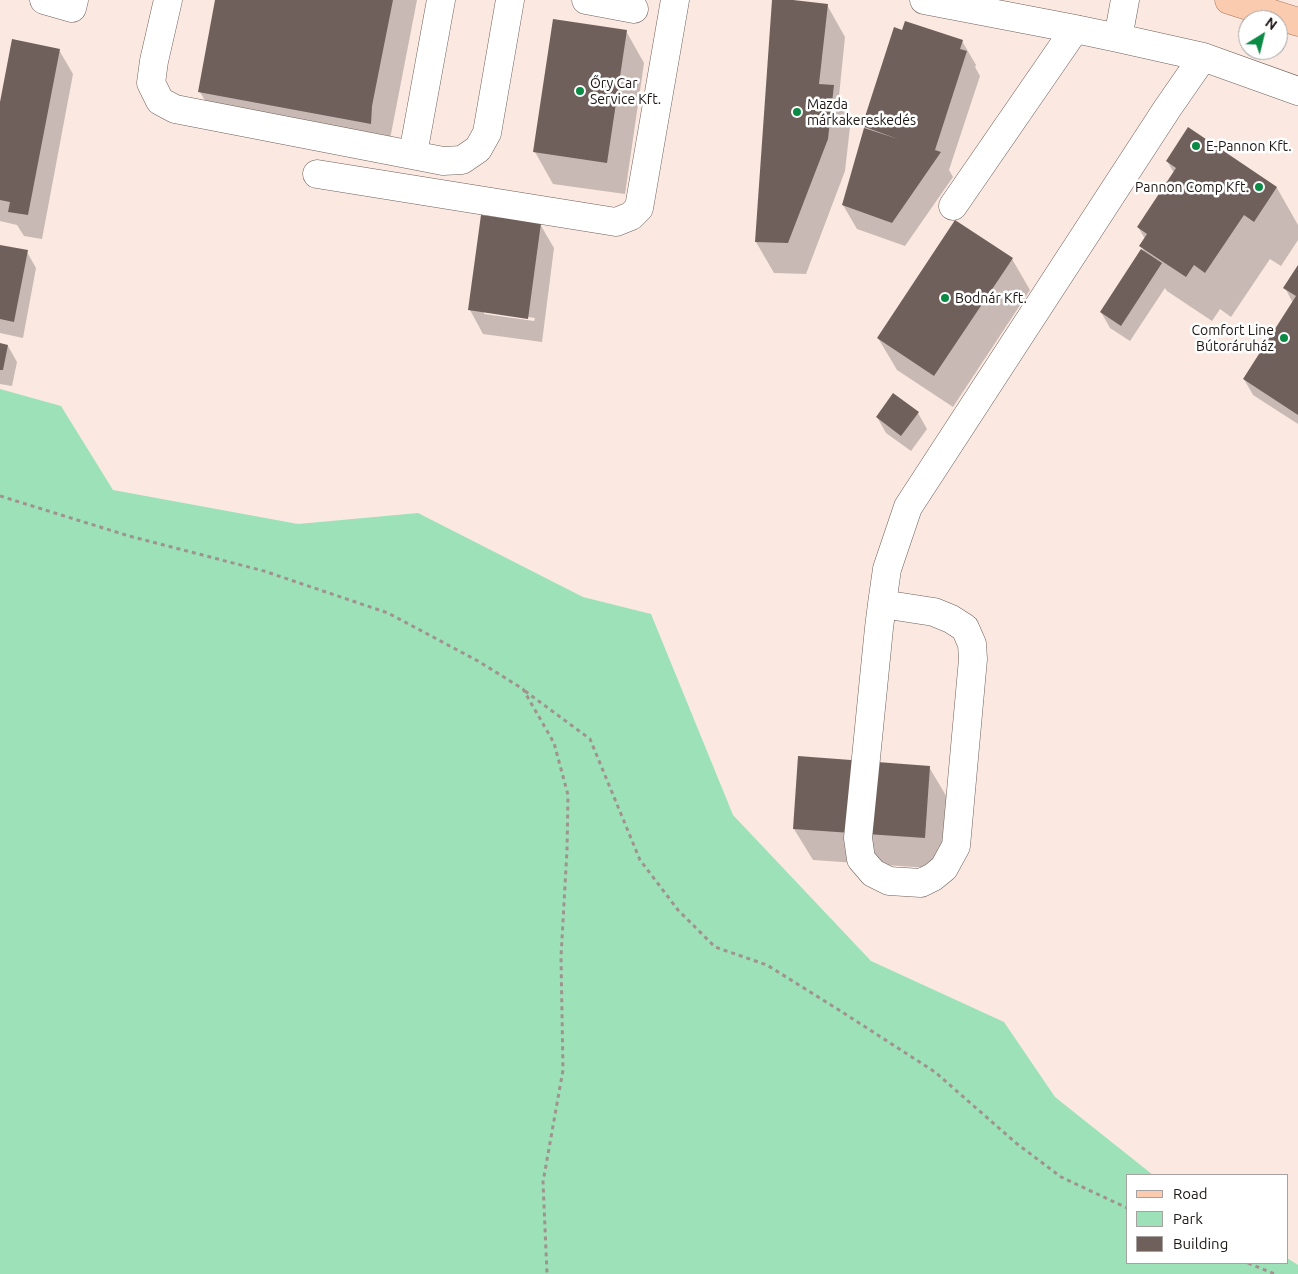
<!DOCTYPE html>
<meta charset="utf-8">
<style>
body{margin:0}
#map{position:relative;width:1298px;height:1274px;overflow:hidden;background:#fae8e1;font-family:Ubuntu,sans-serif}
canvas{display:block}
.legend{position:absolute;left:1126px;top:1174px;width:162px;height:90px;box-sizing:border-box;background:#fff;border:1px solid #a5a2a1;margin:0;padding:6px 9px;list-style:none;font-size:15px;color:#1d1715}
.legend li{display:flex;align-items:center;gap:10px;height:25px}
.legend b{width:25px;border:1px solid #a5a2a1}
.north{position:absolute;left:1238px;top:10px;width:50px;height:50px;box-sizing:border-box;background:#fff;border:1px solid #a5a2a1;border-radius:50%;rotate:36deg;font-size:14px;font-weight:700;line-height:20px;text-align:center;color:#1d1715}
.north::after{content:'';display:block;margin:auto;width:18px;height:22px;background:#0a8a45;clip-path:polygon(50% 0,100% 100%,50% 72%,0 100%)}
</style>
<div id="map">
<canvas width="1298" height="1274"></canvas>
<ul class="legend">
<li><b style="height:6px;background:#facbaf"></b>Road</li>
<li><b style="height:14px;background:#9de1b9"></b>Park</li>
<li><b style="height:14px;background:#70605c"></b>Building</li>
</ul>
<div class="north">N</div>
</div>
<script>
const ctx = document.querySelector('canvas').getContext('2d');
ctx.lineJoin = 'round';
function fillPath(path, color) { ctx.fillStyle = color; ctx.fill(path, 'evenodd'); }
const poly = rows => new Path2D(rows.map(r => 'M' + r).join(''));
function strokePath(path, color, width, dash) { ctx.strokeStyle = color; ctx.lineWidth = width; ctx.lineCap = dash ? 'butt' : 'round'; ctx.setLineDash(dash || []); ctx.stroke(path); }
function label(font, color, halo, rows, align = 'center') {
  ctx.font = font + ' Ubuntu,sans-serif'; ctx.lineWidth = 5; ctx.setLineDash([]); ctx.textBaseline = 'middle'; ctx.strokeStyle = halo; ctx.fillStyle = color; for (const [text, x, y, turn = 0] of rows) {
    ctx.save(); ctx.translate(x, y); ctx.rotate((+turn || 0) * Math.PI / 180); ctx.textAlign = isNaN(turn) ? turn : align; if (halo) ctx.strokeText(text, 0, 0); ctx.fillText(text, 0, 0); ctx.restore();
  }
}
fillPath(poly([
 [0,389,61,406,113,490,298,524,418,513,583,597,651,614,733,815,871,961,1004,1022,1055,1097,1153,1175,1127,1175,1127,1263,1287,1263,1287,1258,1298,1265,1298,1274,0,1274]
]), '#9de1b9');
fillPath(poly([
 [217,0,417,0,390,139,218,123,200,92],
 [773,0,827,5,845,37,839,96,851,118,845,171,806,274,774,273,756,242],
 [626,31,644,63,625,194,553,184,535,152],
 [903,32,962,41,976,65,975,67,980,76,949,170,953,177,905,246,857,229,843,205,865,129,863,126],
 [59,50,73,74,42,239,24,236,17,225,0,221,0,109],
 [1188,129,1277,188,1298,225,1298,240,1281,266,1270,259,1231,317,1220,309,1212,321,1167,291,1165,288,1130,341,1110,328,1101,312,1145,253,1141,246,1145,239,1138,227,1174,173,1167,161],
 [540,224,554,248,542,342,483,334,470,310],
 [484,311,535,318,534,321,484,314],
 [0,252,27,252,36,268,23,338,0,333],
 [1012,259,1030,290,953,407,897,370,878,338],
 [1298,267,1298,424,1253,395,1244,379,1293,303,1285,288],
 [0,344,8,346,17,362,12,386,0,384],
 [918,413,927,429,911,451,886,433,877,417],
 [929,767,948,799,943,869,813,860,794,829]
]), '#0003');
fillPath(poly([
 [215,0,393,0,372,106,371,124,198,92],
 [772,0,793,0,828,4,819,84,834,85,828,139,788,243,755,242],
 [553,19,627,30,607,163,533,152],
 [905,21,963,40,960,49,967,51,935,150,941,152,892,223,842,205,864,128,898,139,862,126,894,27,902,30],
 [12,39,60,49,28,215,8,212,10,202,0,200,0,102],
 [1188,127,1277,187,1254,222,1244,215,1205,273,1194,265,1186,277,1139,246,1147,234,1137,227,1176,168,1166,161],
 [481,215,541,223,528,319,468,310],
 [955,220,1013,258,934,376,877,338],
 [0,245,28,250,14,322,0,319],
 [1141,249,1162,263,1121,326,1100,312],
 [1298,265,1298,415,1243,379,1296,296,1283,288],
 [0,343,8,345,3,370,0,370],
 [893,393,919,412,901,436,876,417],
 [798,756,930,766,925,838,793,829]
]), '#70605c');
const minor = poly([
 [44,0,72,8,74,0],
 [168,0,154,61,151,83,160,101,175,109,443,161,462,160,478,149,487,133,510,0],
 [586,0,634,9],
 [924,0,1075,29,1118,38,1125,0],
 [1118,38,1203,57,1298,91],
 [413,154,441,0],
 [317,174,616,222,631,216,639,208,675,0],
 [953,206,1075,29],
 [882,604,934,612,951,619,965,628,972,644,973,659,956,846,944,868,933,877,921,883,889,881,873,873,861,859,858,838,879,628,882,604,887,569,908,507,1167,109,1203,57]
]);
const major = poly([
 [1229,0,1298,22]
]);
strokePath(minor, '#6e5f59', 29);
strokePath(major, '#ab7657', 29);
strokePath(poly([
 [0,496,129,536,264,571,388,613,478,661,523,689,554,743,568,795,567,850,561,957,563,1070,543,1182,547,1274],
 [525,691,590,739,640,860,678,910,715,947,767,965,839,1010,935,1072,1016,1143,1061,1177,1127,1208],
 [1248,1263,1275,1274]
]), '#a0938e', 3, [4, 4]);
strokePath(minor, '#fff', 28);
strokePath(major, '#facbaf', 28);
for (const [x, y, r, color] of [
 [580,91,5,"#0a8a45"],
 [797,112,5,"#0a8a45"],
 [1196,146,5,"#0a8a45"],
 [1259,187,5,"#0a8a45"],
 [945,298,5,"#0a8a45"],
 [1284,338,5,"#0a8a45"]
]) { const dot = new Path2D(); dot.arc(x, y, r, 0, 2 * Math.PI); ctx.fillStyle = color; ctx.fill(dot); strokePath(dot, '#fff', 2); }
label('14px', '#1d1715', '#fff', [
 ["Őry Car",590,83],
 ["Service Kft.",590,99],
 ["Mazda",807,104],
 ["márkakereskedés",807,120],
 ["E-Pannon Kft.",1206,146],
 ["Pannon Comp Kft.",1249,187,"right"],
 ["Bodnár Kft.",955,298],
 ["Comfort Line",1274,330,"right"],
 ["Bútoráruház",1274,346,"right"]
], 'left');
</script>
